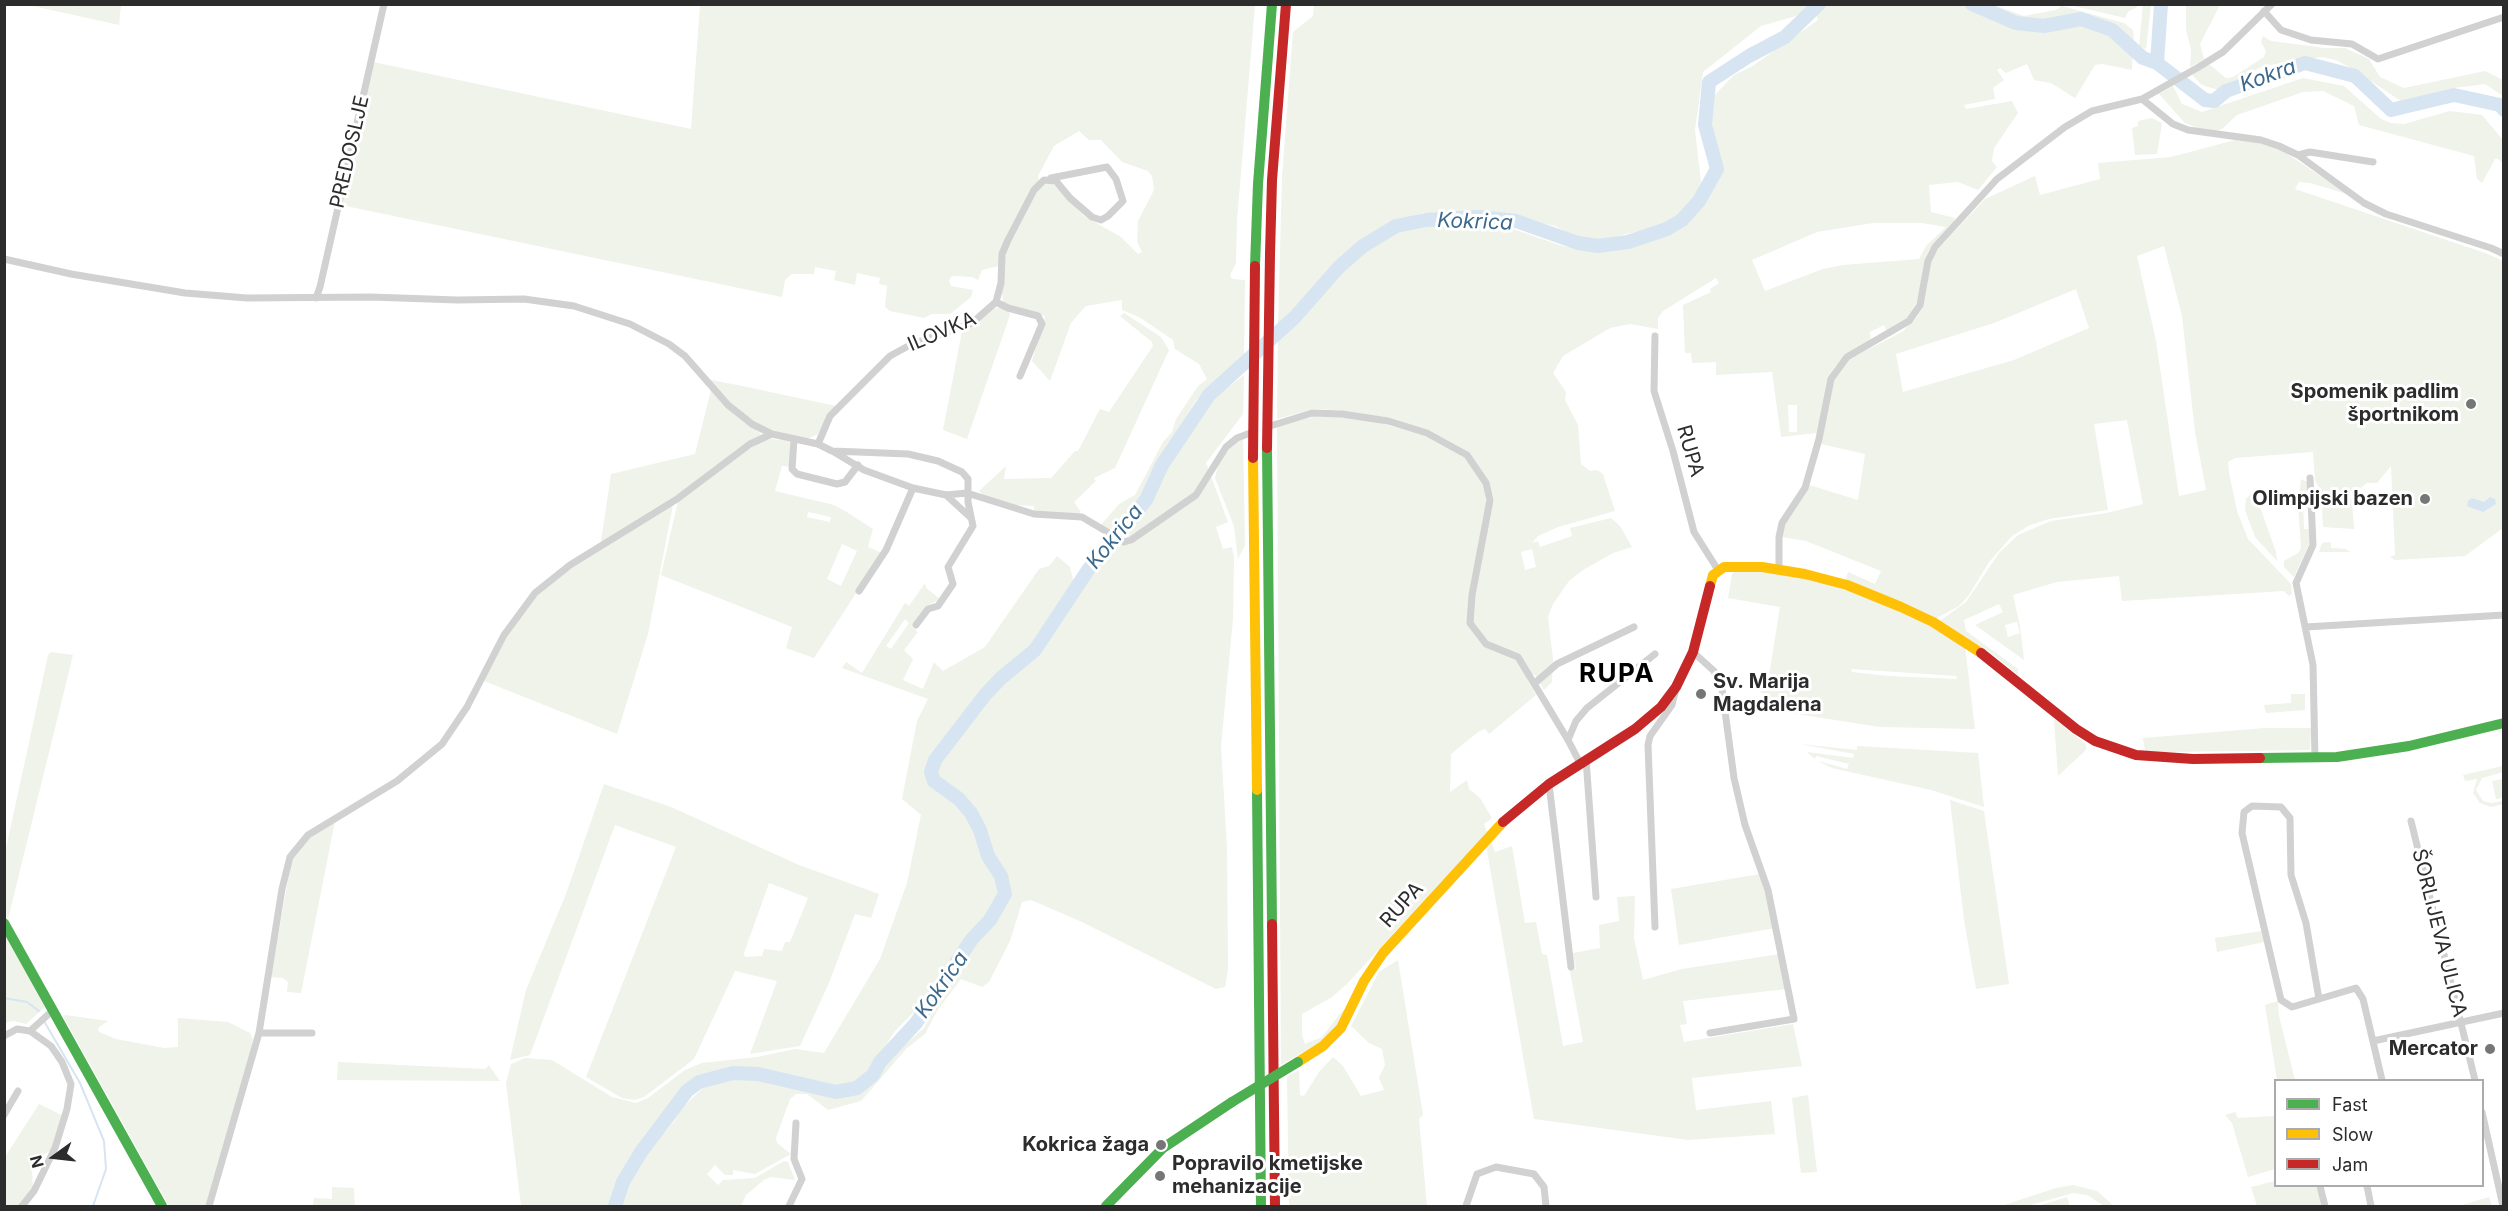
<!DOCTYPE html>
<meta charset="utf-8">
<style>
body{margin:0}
#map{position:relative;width:2508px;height:1211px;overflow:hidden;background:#fff;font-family:Inter,sans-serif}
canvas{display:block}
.frame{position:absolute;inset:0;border:6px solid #2c2c2c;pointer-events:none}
.legend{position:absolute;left:2274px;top:1079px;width:210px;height:108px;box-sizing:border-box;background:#fff;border:2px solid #ababab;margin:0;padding:8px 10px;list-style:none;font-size:18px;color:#2c2c2c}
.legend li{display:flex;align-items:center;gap:12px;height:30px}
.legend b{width:30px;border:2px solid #ababab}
.north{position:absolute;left:24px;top:1127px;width:60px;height:60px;-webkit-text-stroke:4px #fff;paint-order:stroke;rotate:255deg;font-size:16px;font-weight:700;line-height:24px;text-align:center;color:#2c2c2c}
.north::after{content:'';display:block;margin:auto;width:21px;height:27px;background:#2c2c2c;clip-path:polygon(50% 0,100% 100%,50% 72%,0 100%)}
</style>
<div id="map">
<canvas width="2508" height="1211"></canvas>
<div class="frame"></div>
<ul class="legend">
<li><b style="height:8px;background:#4caf50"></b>Fast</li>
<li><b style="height:8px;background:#ffc107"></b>Slow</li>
<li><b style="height:8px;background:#c62828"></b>Jam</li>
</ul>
<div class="north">N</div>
</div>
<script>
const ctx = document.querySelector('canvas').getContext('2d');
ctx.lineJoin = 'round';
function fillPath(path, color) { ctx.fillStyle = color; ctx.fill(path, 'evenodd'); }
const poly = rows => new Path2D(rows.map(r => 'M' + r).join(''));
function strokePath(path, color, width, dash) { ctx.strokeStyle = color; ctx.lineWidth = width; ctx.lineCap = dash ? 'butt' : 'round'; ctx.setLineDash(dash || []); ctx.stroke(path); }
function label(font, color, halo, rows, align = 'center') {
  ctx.font = font + ' Inter,sans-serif'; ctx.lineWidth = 6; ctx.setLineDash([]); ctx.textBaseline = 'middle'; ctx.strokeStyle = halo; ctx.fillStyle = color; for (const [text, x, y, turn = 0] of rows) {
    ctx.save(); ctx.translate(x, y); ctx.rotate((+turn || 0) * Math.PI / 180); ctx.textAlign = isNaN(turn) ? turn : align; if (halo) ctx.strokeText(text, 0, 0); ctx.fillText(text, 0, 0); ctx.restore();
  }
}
fillPath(poly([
 [24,5,121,5,119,25,33,6],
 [700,5,1255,5,1237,220,1236,263,1230,275,1232,279,1245,280,1244,357,1196,400,1157,464,1144,493,1111,532,1101,525,1119,504,1135,495,1163,442,1172,432,1176,419,1198,386,1207,379,1199,364,1175,349,1173,340,1139,317,1122,310,1122,300,1086,306,1083,309,1071,323,1050,381,1032,361,1045,316,1010,306,1003,302,1002,292,1002,265,1010,241,1038,189,1046,183,1055,185,1084,216,1121,237,1138,254,1142,252,1137,242,1138,221,1154,190,1152,176,1148,171,1122,162,1101,140,1089,140,1079,131,1054,146,1038,176,1039,181,1006,240,999,266,982,270,978,280,972,277,952,276,949,280,951,286,973,290,971,297,950,314,932,314,924,318,890,311,885,307,887,286,879,284,880,278,857,273,855,285,834,280,836,271,815,267,814,274,792,274,785,280,782,297,341,205,373,62,691,129],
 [1314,5,1314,4,1813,5,1796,16,1761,26,1703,72,1695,130,1701,182,1694,200,1679,216,1665,225,1597,241,1573,236,1555,226,1496,213,1423,213,1395,224,1351,252,1278,326,1282,177,1293,32,1313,16],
 [1823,5,1966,5,2006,26,2044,31,2059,23,2078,22,2113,33,2133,46,2132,70,2102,64,2095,65,2075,98,2051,83,2034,80,2027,64,2006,73,2000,68,1997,70,2004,80,1993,88,1995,99,1964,105,1966,109,2012,101,2018,113,1994,148,1992,161,1997,167,1978,190,1958,182,1929,185,1931,212,1955,218,1954,223,1928,252,1923,269,1918,300,1905,321,1887,332,1884,325,1870,332,1871,340,1848,354,1834,368,1817,433,1781,437,1772,372,1716,375,1716,362,1692,363,1691,353,1685,353,1683,305,1711,292,1710,289,1719,283,1716,278,1663,311,1658,318,1658,329,1630,324,1610,328,1563,356,1553,373,1566,392,1565,400,1578,425,1581,464,1590,471,1597,470,1603,474,1615,511,1558,527,1538,536,1532,543,1538,541,1540,547,1572,536,1570,528,1611,518,1620,526,1632,547,1613,553,1583,570,1569,581,1553,604,1548,617,1553,659,1552,682,1544,690,1535,675,1527,674,1527,679,1536,695,1489,734,1485,729,1478,732,1451,754,1450,792,1467,780,1469,789,1480,798,1492,818,1484,824,1487,832,1347,984,1332,997,1302,1014,1302,1035,1305,1044,1322,1037,1343,1010,1346,1012,1338,1026,1326,1039,1281,1065,1277,426,1313,417,1333,416,1376,422,1424,435,1454,449,1467,460,1483,484,1491,506,1494,500,1488,480,1467,451,1429,430,1384,417,1336,410,1313,409,1277,419,1278,338,1341,269,1365,249,1397,229,1406,226,1478,221,1496,223,1562,246,1588,250,1637,246,1667,235,1684,224,1704,203,1721,171,1712,130,1711,99,1734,75,1751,67,1818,20,1816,15],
 [1873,223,1922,223,1946,227,1926,246,1919,259,1843,265,1823,269,1765,291,1752,260,1817,232],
 [1788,405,1797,405,1797,432,1789,432],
 [1532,549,1536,567,1525,570,1521,552],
 [1980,5,1994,5,2024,16,2056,10,2062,6,2124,23,2133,30,2134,40,2095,19,2082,16,2055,18,2047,22,2018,20],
 [2070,5,2140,5,2128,12,2125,18],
 [2143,5,2151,5,2146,49,2139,46],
 [2186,5,2220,5,2200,44,2204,59,2190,67,2191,50,2186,29],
 [2263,36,2271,41,2325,48,2345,48,2369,59,2380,77,2404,88,2485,71,2503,80,2503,96,2485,84,2454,88,2401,101,2351,68,2336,60,2322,57,2263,66,2218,90,2202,85,2192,75,2209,64,2226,78,2233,77,2264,57,2266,51,2261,42],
 [2303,78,2344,86,2381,119,2391,123,2404,124,2450,111,2482,115,2503,140,2503,180,2502,162,2498,159,2495,159,2482,183,2477,179,2474,156,2359,125,2354,106,2323,91,2303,92,2237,115,2222,129,2215,131,2202,130,2185,123,2159,94,2173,86,2182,104,2202,112],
 [2152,118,2162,123,2157,154,2135,155,2132,128,2138,126,2138,121],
 [2235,140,2252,141,2280,149,2347,194,2310,183,2299,182,2295,189,2488,254,2503,261,2503,528,2465,556,2395,560,2390,557,2395,555,2391,466,2377,483,2367,483,2358,490,2340,492,2344,500,2352,499,2354,529,2323,527,2322,506,2316,499,2316,491,2320,489,2315,480,2313,452,2235,458,2228,462,2229,473,2237,511,2248,539,2291,584,2292,594,2289,596,2284,591,2122,601,2119,576,2057,582,2013,595,2020,626,2024,660,1975,625,2003,612,1999,604,1964,620,1966,631,2018,669,2018,675,1991,653,1940,621,1966,602,1999,553,2018,535,2051,521,2107,513,2143,504,2127,420,2094,424,2108,510,2049,519,2030,525,2012,536,1989,562,1969,595,1959,606,1935,619,1845,581,1848,572,1875,584,1881,571,1806,541,1782,537,1784,525,1809,485,1858,500,1865,454,1821,444,1834,380,1849,359,1902,332,1917,317,1923,306,1932,259,1939,248,1985,199,2035,176,2040,195,2100,179,2098,163,2171,157],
 [2164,246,2182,316,2195,432,2206,490,2179,496,2156,341,2137,256],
 [2076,289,2089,328,2014,360,1903,392,1896,354,1994,323],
 [2017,622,2020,633,2008,637,2005,625],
 [1001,307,1009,311,1010,315,967,439,943,430,962,331,992,309],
 [1124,313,1161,337,1169,350,1115,468,1094,478,1096,481,1074,502,1081,512,1075,515,1034,512,1034,506,1011,505,983,495,979,491,1006,466,1004,479,1051,478,1075,451,1078,451,1100,409,1109,412,1153,346,1152,342,1120,316],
 [1244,375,1243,414,1206,463,1228,522,1216,527,1223,549,1232,547,1234,557,1233,619,1221,746,1227,848,1228,970,1225,987,1216,989,1082,922,1031,900,1022,902,1010,941,989,982,982,987,961,979,937,1011,925,1034,907,1048,861,1101,828,1110,807,1094,796,1094,790,1099,776,1138,777,1143,791,1154,755,1174,733,1170,733,1175,725,1175,715,1165,707,1174,718,1185,723,1180,755,1178,784,1161,788,1162,795,1180,771,1177,764,1180,746,1195,741,1206,619,1206,625,1188,641,1159,674,1121,681,1109,708,1083,748,1075,839,1095,858,1093,879,1075,890,1058,924,1028,959,963,992,922,1006,898,1008,888,990,850,985,830,974,812,960,796,937,779,937,762,981,712,998,687,1041,650,1081,590,1143,511,1164,471,1203,412,1214,398],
 [707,379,742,386,836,406,818,434,805,440,778,433,749,418,731,404],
 [711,390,762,435,736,450,694,484,601,542,611,474,695,454],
 [1243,438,1245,545,1238,559,1234,526,1215,478,1218,465,1228,449],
 [772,439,789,441,792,447,791,467,782,466,775,491,834,505,845,511,873,529,868,547,882,553,814,658,786,648,792,627,661,575,678,501,732,459,760,442],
 [808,512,831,517,830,522,807,517],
 [842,544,857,551,841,586,827,579],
 [2301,479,2307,482,2308,497,2303,498,2304,529,2309,529,2310,542,2294,577,2284,567,2284,561,2298,553,2301,548,2298,504],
 [2254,490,2276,552,2277,561,2255,537,2245,510,2246,499],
 [673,505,648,634,617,734,484,681,510,631,537,596,567,571],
 [2328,542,2331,543,2331,548,2346,549,2350,552,2319,552,2322,543],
 [1057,556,1070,567,1074,583,1032,648,999,673,967,708,958,727,935,751,928,774,937,788,946,791,969,815,989,868,997,878,1001,894,988,919,964,942,929,997,895,1031,868,1073,849,1086,834,1088,754,1069,732,1069,705,1075,694,1079,652,1130,623,1174,612,1206,521,1206,506,1083,511,1064,525,1058,552,1060,612,1097,636,1103,648,1098,685,1070,702,1063,757,1057,795,1049,824,1053,880,959,907,883,921,815,902,799,917,721,928,699,842,668,846,662,862,673,905,603,909,606,925,583,926,588,940,599,929,605,911,626,918,632,904,650,913,659,903,680,923,689,934,662,943,671,985,647,1039,569,1049,566],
 [905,619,909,623,891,649,886,646],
 [1739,569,1805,577,1851,592,1923,622,1965,647,1975,729,1880,727,1778,711,1759,690,1766,687,1768,682,1780,607,1728,598,1732,574],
 [1851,669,1956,676,1957,679,1889,676,1852,672],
 [51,652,73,655,8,919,5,913,5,853,48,655],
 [2291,694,2305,694,2305,710,2266,713,2264,705,2291,703],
 [2054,719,2086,744,2086,750,2058,776],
 [2265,728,2311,728,2310,750,2164,752,2145,751,2143,738],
 [1800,744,1857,750,1857,746,1978,753,1984,807,1931,790,1832,768,1818,761,1847,769,1849,764,1816,756,1815,759,1807,752,1853,758,1854,754],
 [2503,766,2503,772,2482,778,2476,790,2483,801,2491,803,2503,801,2503,804,2491,807,2480,803,2473,793,2477,779,2465,781,2463,775],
 [2503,779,2503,798,2496,799,2492,781],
 [604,784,671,807,799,865,879,894,871,918,855,914,829,983,800,1046,750,1054,777,981,735,971,694,1059,644,1097,634,1100,622,1098,586,1077,676,847,615,825,530,1055,510,1060,526,990,566,894],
 [769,883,808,898,790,942,785,942,782,951,764,949,762,956,745,957,744,953],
 [1950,800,1984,811,2009,984,1976,989,1964,920],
 [335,821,301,993,287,992,288,982,283,978,271,977,290,869,293,859,309,838],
 [1491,840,1495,852,1512,846,1525,923,1536,922,1542,954,1547,955,1563,1046,1583,1042,1570,971,1576,969,1573,953,1600,948,1599,925,1619,921,1617,897,1635,896,1634,938,1643,980,1682,969,1780,954,1786,989,1683,1001,1687,1024,1680,1025,1684,1042,1793,1024,1802,1066,1692,1078,1696,1110,1771,1101,1775,1134,1688,1140,1534,1119,1486,845],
 [1760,874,1775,928,1679,945,1671,889],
 [2262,931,2264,942,2217,952,2215,938],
 [5,932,45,1007,26,1024,14,1021,7,1022,5,1027],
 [1398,960,1423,1115,1419,1119,1427,1206,1289,1206,1287,1077,1299,1070,1300,1095,1304,1096,1319,1072,1333,1057,1343,1066,1361,1096,1384,1090,1379,1078,1385,1065,1382,1049,1369,1043,1351,1026,1379,972],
 [2278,1001,2279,1016,2295,1080,2277,1080,2265,1005],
 [66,1015,108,1021,98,1028,99,1032,116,1039,164,1048,178,1047,178,1018,228,1022,250,1033,253,1040,247,1067,207,1206,169,1206,63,1016],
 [338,1062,485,1069,489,1065,500,1081,337,1080],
 [1808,1095,1817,1172,1801,1173,1792,1098],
 [39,1104,62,1115,51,1150,40,1157,32,1171,33,1189,18,1206,5,1206,5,1157],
 [2235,1112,2238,1118,2275,1116,2275,1169,2248,1177,2232,1123,2225,1115],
 [2275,1181,2276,1186,2317,1186,2322,1206,2257,1206,2251,1187],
 [2073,1185,2097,1191,2114,1206,2104,1206,2087,1195,2073,1193,2027,1206,2001,1206,2056,1188],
 [332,1187,354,1188,355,1206,313,1206,314,1198,332,1199],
 [2067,1197,2070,1206,2038,1206],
 [2489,1197,2492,1206,2451,1206,2462,1205]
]), '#eff3ea');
fillPath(poly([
 [2490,497,2495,499,2496,504,2483,512,2467,506,2468,501,2472,498,2484,502]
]), '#d6e5f1');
strokePath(poly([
 [4,998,27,1002,39,1011],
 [44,1021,80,1083,104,1141,106,1169,93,1206]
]), '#d6e5f1', 2);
strokePath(poly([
 [1972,4,2016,23,2044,26,2081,19,2112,30,2143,58,2157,63],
 [2161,4,2157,63,2205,100,2214,101,2226,91,2305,63,2355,76,2391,110,2454,95,2500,105,2504,110],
 [615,1206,623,1182,641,1152,687,1091,699,1082,733,1073,758,1074,836,1092,857,1088,873,1075,880,1062,916,1023,972,939,990,920,1005,894,1001,876,988,856,980,830,971,813,959,799,934,781,931,772,935,760,985,695,1001,678,1035,650,1088,570,1146,500,1162,465,1209,395,1295,317,1339,267,1363,246,1396,226,1426,220,1478,217,1516,221,1578,243,1598,246,1628,242,1667,229,1682,220,1699,201,1717,169,1705,125,1709,82,1749,56,1785,37,1819,4]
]), '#d6e5f1', 14);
strokePath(poly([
 [2264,11,2281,30,2311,40,2352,44,2378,59,2504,17],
 [2142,99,2173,124,2188,130,2261,140,2279,146,2298,155,2364,203,2386,214,2491,248,2504,254],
 [2298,155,2310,152,2373,162],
 [4,259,71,274,185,293,247,298,371,297,457,300,524,299,574,306,630,324,669,344,685,356,728,405,752,424,772,434,818,444,832,451,908,454,938,461,962,472,968,479,968,502,973,526,948,567,953,584,938,606,928,609,916,625],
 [316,298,320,287,384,4],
 [996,302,1001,283,1002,254,1008,240,1034,190,1044,180,1056,181,1070,198,1092,217,1101,220,1108,216,1123,201,1116,179,1107,167,1051,178],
 [1655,336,1654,391,1673,451,1694,532,1718,570],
 [1267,427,1312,413,1342,414,1388,421,1427,433,1467,455,1486,483,1490,500,1472,595,1470,623,1486,644,1518,657,1568,740,1580,763],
 [794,440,792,469,797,474,837,484,845,482,858,465],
 [818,444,830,416,890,356,910,345,972,323,996,302,1008,308,1038,316,1042,324,1020,376],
 [834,452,864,470,913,488,946,495,967,493,1034,514,1082,517,1124,542,1131,540,1196,495,1226,447,1237,438,1253,432],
 [2310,478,2313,545,2296,583,2313,665,2315,758],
 [946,495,971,518],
 [1779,569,1779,537,1782,523,1805,488,1819,439,1831,379,1847,357,1909,321,1920,305,1928,261,1935,247,1997,179,2065,127,2092,111,2142,99,2197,68,2223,52,2272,4],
 [859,591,886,550,913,488],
 [2306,627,2504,615],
 [1693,652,1714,671,1722,689,1734,778,1745,825,1768,890,1794,1019,1710,1033],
 [1535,683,1557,664,1634,627],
 [1568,740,1576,721,1587,708,1655,654],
 [1586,759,1596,897],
 [1549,784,1571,967],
 [2411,821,2475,1080],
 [1655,927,1648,745,1650,736,1672,705,1676,689],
 [2319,999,2306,923,2291,875,2290,818,2281,807,2252,806,2244,812,2242,833,2281,1000,2292,1007,2356,988,2363,999,2382,1080],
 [30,1031,52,1011],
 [259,1033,312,1033],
 [4,1036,17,1029,30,1031,51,1046,62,1062,71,1084,67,1109,55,1148,34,1191,22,1206],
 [2373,1041,2504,1013],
 [2482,1112,2503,1206],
 [4,1115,18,1091],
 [2320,1186,2325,1206],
 [2367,1186,2371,1206],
 [209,1206,259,1033,282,889,290,857,308,835,397,781,442,744,467,707,504,635,535,593,570,565,677,499,750,444,772,434],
 [789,1206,802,1179,794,1159,796,1123],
 [1466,1206,1477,1174,1496,1167,1534,1174,1544,1187,1546,1206]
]), '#d1d1d1', 7);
strokePath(poly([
 [1255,266,1258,184,1272,4],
 [1267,448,1272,924],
 [2260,758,2337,757,2409,746,2504,723],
 [1257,790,1261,1206],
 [4,923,162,1206],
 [1106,1206,1163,1148,1232,1102]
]), '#4caf50', 10);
strokePath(poly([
 [1253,458,1257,790],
 [1710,586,1713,575,1724,567,1762,567,1805,574,1847,585,1901,607,1933,622,1981,653],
 [1298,1062,1323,1046,1341,1028,1364,981,1383,953,1503,822]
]), '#ffc107', 10);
strokePath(poly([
 [1270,254,1272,180,1286,4],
 [1981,653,2076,729,2095,741,2136,755,2193,759,2260,758],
 [1503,822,1549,784,1635,729,1661,707,1676,687,1693,652,1710,586],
 [1272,924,1275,1206]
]), '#c62828', 10);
strokePath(poly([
 [1232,1102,1298,1062]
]), '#4caf50', 10);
strokePath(poly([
 [1267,448,1270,254],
 [1253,458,1255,266]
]), '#c62828', 10);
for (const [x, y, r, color] of [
 [2471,404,6,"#767676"],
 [2425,499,6,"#767676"],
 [1701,694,6,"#767676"],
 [2490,1049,6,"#767676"],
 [1161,1145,6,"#767676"],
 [1160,1176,6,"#767676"]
]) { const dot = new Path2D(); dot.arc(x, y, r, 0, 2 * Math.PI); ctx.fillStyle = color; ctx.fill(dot); strokePath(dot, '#fff', 2); }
label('20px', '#2c2c2c', '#fff', [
 ["PREDOSLJE",350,152,-77],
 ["ILOVKA",942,332,-23],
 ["RUPA",1690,451,74],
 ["RUPA",1402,905,-48],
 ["ŠORLIJEVA ULICA",2439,933,76]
]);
label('bold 20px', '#2c2c2c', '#fff', [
 ["Spomenik padlim",2459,392],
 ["športnikom",2459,415],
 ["Olimpijski bazen",2413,499],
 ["Sv. Marija",1713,682,"left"],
 ["Magdalena",1713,705,"left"],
 ["Mercator",2478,1049],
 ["Kokrica žaga",1149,1145],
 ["Popravilo kmetijske",1172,1164,"left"],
 ["mehanizacije",1172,1187,"left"]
], 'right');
label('italic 21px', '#3b698e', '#fff', [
 ["Kokra",2268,76,-20],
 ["Kokrica",1475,222,2],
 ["Kokrica",1115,537,-51],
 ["Kokrica",942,985,-55]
]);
ctx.letterSpacing = '1.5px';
label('bold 26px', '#000', '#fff', [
 ["RUPA",1617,674]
]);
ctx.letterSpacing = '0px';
</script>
